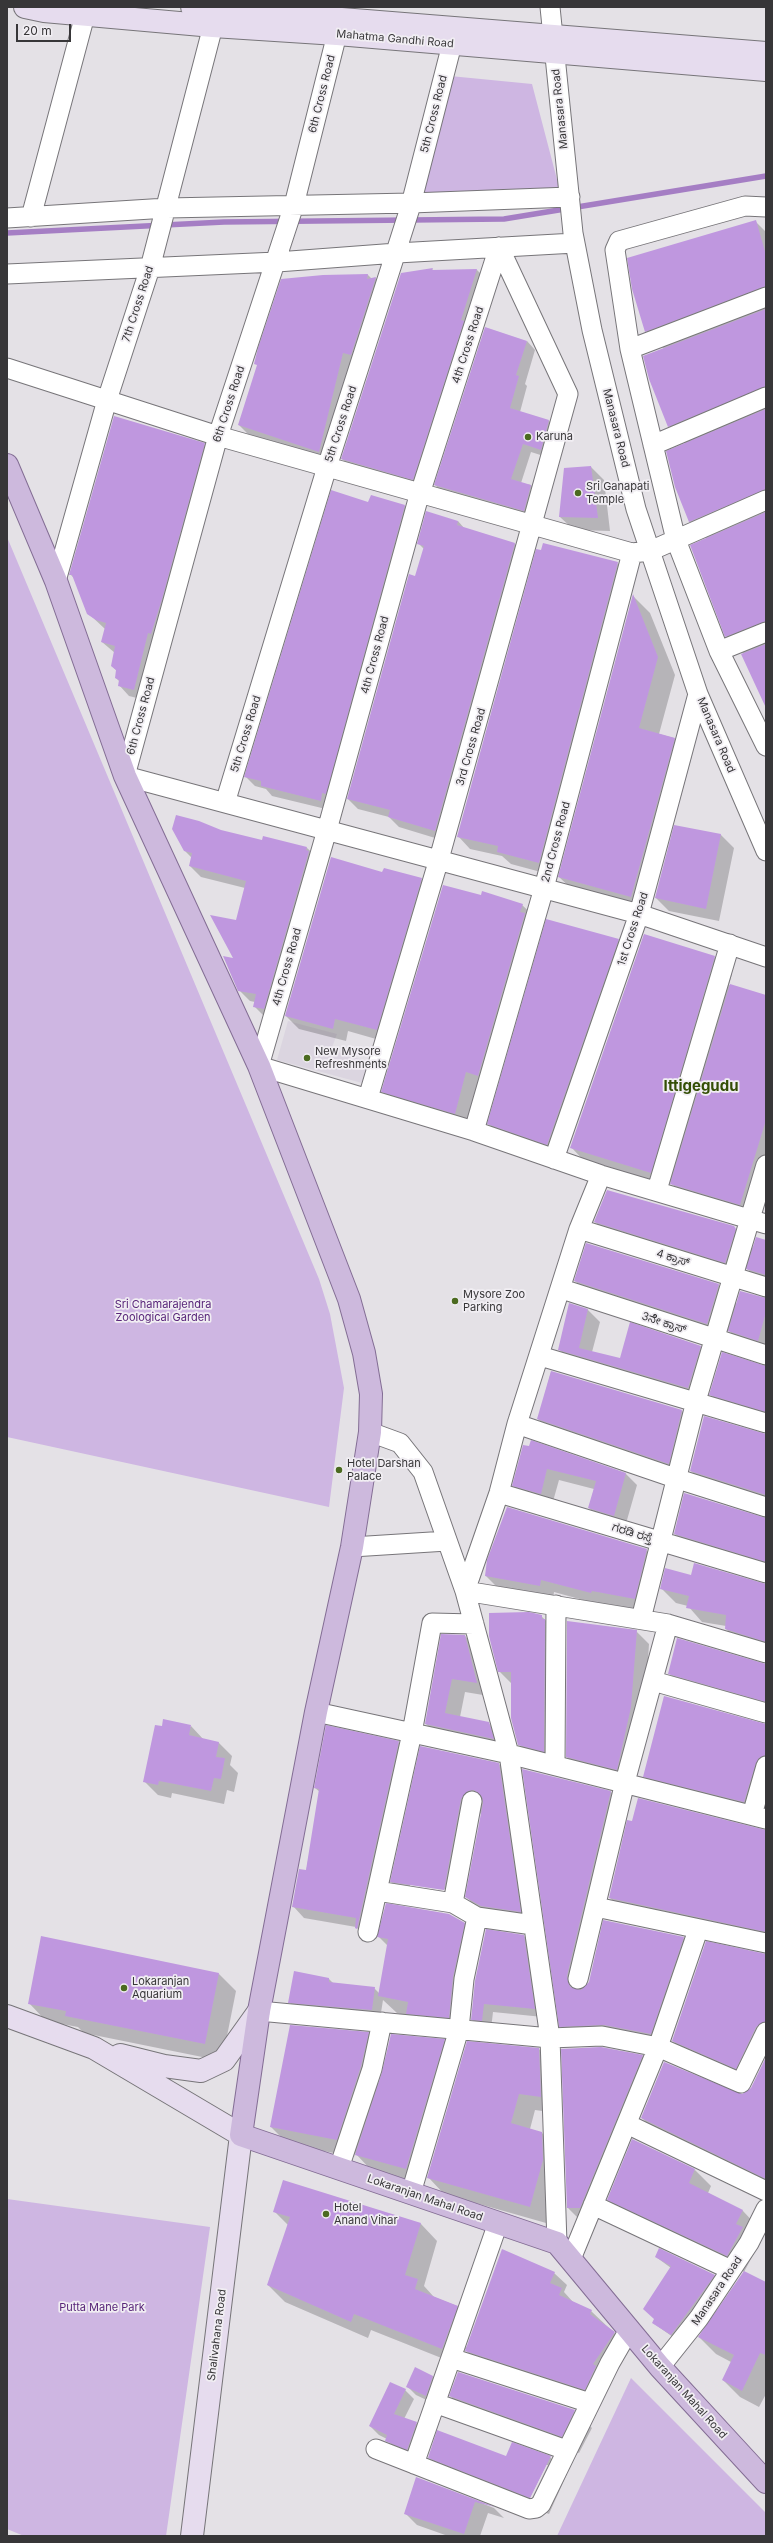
<!DOCTYPE html>
<meta charset="utf-8">
<style>
body{margin:0}
#map{position:relative;width:773px;height:2543px;overflow:hidden;background:#e4e1e6;font-family:Inter,sans-serif}
canvas{display:block}
.frame{position:absolute;inset:0;border:8px solid #373638;pointer-events:none}
.scale{position:absolute;left:16px;top:24px;width:55px;height:18px;box-sizing:border-box;border:2px solid #373638;border-top:0;padding-left:5px;font-size:12px;line-height:14px;white-space:nowrap;color:#373638;-webkit-text-stroke:3px #f1eef3;paint-order:stroke}
</style>
<div id="map">
<canvas width="773" height="2543"></canvas>
<div class="frame"></div>
<div class="scale">20 m</div>
</div>
<script>
const ctx = document.querySelector('canvas').getContext('2d');
ctx.lineJoin = 'round';
function fillPath(path, color) { ctx.fillStyle = color; ctx.fill(path, 'evenodd'); }
const poly = rows => new Path2D(rows.map(r => 'M' + r).join(''));
function strokePath(path, color, width, dash) { ctx.strokeStyle = color; ctx.lineWidth = width; ctx.lineCap = dash ? 'butt' : 'round'; ctx.setLineDash(dash || []); ctx.stroke(path); }
function label(font, color, halo, rows, align = 'center') {
  ctx.font = font + ' Inter,"Noto Sans Kannada",sans-serif'; ctx.lineWidth = 3.5; ctx.setLineDash([]); ctx.textBaseline = 'middle'; ctx.strokeStyle = halo; ctx.fillStyle = color; for (const [text, x, y, turn = 0] of rows) {
    ctx.save(); ctx.translate(x, y); ctx.rotate((+turn || 0) * Math.PI / 180); ctx.textAlign = isNaN(turn) ? turn : align; if (halo) ctx.strokeText(text, 0, 0); ctx.fillText(text, 0, 0); ctx.restore();
  }
}
fillPath(poly([
 [288,1021,337,1034,331,1050,369,1062,362,1083,277,1060]
]), '#dbd5e0');
fillPath(poly([
 [450,76,532,84,560,191,418,197],
 [7,537,319,1279,330,1314,344,1388,329,1507,7,1437],
 [7,2199,210,2227,166,2536,24,2536,7,2529],
 [631,2378,766,2513,766,2536,557,2536]
]), '#ceb6e2');
fillPath(poly([
 [755,221,766,232,766,706,744,654,726,636,707,539,689,521,686,444,669,426,664,349,646,331],
 [432,269,434,271,477,270,485,278,422,488,351,468,342,459],
 [368,275,372,279,376,278,385,287,328,460,248,434,239,425,323,276],
 [527,341,535,350,525,384,527,386,520,412,549,421,557,429,550,458,531,452,521,483,531,485,540,494,533,519,444,494,435,485],
 [204,444,214,454,145,700,129,696,119,685,120,682,116,678,117,671,112,666,115,653,102,642,105,629,88,613,75,579,70,574],
 [591,467,604,480,610,531,574,530,560,517,565,469],
 [369,503,405,506,414,515,330,810,272,796,266,789,255,786,246,777],
 [458,521,464,528,515,544,525,554,445,841,399,827,389,817,358,809,348,799,424,549,418,543],
 [618,563,630,575,552,875,511,864,502,856,470,849,458,836],
 [633,596,650,613,675,675,659,734,674,738,692,756,649,914,577,894,559,877],
 [675,826,721,835,734,848,719,921,669,911,656,898],
 [221,831,263,841,307,848,318,858,265,1017,254,1006,255,1002,250,1001,239,990,235,960,237,921,245,888,201,877,190,866,192,858,185,851],
 [383,874,421,879,435,892,390,1043,348,1031,346,1041,299,1029,286,1016],
 [482,896,522,905,535,917,468,1126,395,1104,383,1091],
 [618,940,634,956,563,1160,505,1140,489,1124],
 [714,957,732,974,729,985,766,996,766,1194,758,1222,689,1201,670,1182,668,1189,588,1165,571,1147],
 [595,1222,733,1227,754,1249,766,1241,766,1285,746,1268,743,1280,612,1239],
 [575,1281,719,1285,737,1304,766,1298,766,1353,744,1346,728,1330,724,1341,592,1298],
 [570,1304,588,1310,600,1322,592,1352,621,1359,700,1346,713,1359,700,1400,571,1362,559,1349],
 [766,1366,766,1422,726,1410,710,1394],
 [551,1372,682,1411,694,1422,680,1475,550,1431,538,1419],
 [766,1434,766,1505,706,1486,691,1471],
 [524,1446,626,1474,637,1485,625,1527,600,1519,589,1508,594,1489,559,1480,552,1505,525,1497,513,1485],
 [766,1518,766,1571,690,1549,675,1534],
 [646,1550,659,1563,648,1611,605,1604,605,1606,554,1592,553,1599,499,1589,486,1576],
 [692,1576,766,1584,766,1652,741,1644,726,1629,726,1626,702,1622,688,1606,676,1603,661,1588],
 [541,1616,555,1629,557,1764,532,1758,519,1744,512,1684,499,1671],
 [636,1631,649,1644,644,1721,630,1783,580,1770,567,1757],
 [465,1636,478,1649,489,1696,465,1692,460,1717,488,1723,502,1736,506,1752,439,1737,426,1724],
 [766,1664,766,1712,684,1689,669,1673],
 [766,1725,766,1785,758,1815,658,1790,644,1776],
 [191,1726,204,1740,219,1743,232,1756,230,1765,238,1773,234,1792,227,1790,224,1804,172,1793,171,1798,158,1795,145,1782],
 [398,1742,410,1754,368,1940,356,1927,304,1918,293,1906,306,1872,320,1792,315,1788],
 [421,1747,499,1764,516,1782,537,1929,484,1914,466,1897,482,1812,478,1816,461,1907,409,1899,391,1882],
 [410,1884,449,1890,449,1892,410,1886],
 [523,1770,611,1792,627,1808,584,1988,684,1938,699,1953,666,2049,576,2042,560,2026],
 [766,1830,766,1935,627,1915,610,1898],
 [464,1923,481,1941,470,1994,466,2034,397,2013,383,2000,380,2019,298,2011,289,2002,329,1979,333,1983,374,1988,380,1994,388,1946,379,1937],
 [524,1936,532,1945,543,2017,493,2012,491,2029,481,2028,472,2019],
 [766,1961,766,2047,749,2081,686,2054,673,2041],
 [219,1974,236,1991,222,2061,84,2033,78,2027,46,2021,29,2003],
 [368,2033,385,2050,378,2083,444,2040,460,2056,423,2185,372,2171,355,2153,354,2157,288,2144,271,2127],
 [539,2049,555,2066,557,2113,535,2110,530,2129,542,2133,558,2149,559,2177,546,2223,444,2194,428,2177],
 [642,2056,658,2072,583,2223,568,2208],
 [766,2059,766,2185,655,2131,642,2118,743,2095,752,2089],
 [695,2170,711,2186,708,2193,743,2211,759,2228,759,2244,744,2272,625,2216,608,2199],
 [275,2212,421,2224,437,2241,424,2286,434,2297,457,2306,474,2323,465,2348,554,2273,567,2285,564,2292,573,2302,591,2311,627,2345,597,2401,478,2363,465,2349,459,2365,371,2330,368,2338,285,2302,268,2285,288,2225],
 [656,2257,714,2275,722,2283,680,2342,653,2323,671,2268],
 [766,2283,766,2394,759,2407,740,2397,723,2380,731,2362,716,2354,699,2337],
 [433,2376,441,2385,435,2404,416,2395,407,2386],
 [405,2390,414,2399,404,2419,416,2423,425,2432,416,2458,395,2449,387,2439,379,2435,370,2426],
 [450,2396,574,2411,592,2428,579,2453,468,2413],
 [429,2457,550,2457,567,2474,549,2514,446,2475],
 [546,2465,548,2465,530,2502,528,2502],
 [417,2478,494,2508,504,2518,488,2513,480,2536,448,2536,417,2525,405,2513]
]), '#0003');
strokePath(poly([
 [7,233,224,222,504,219,766,176]
]), '#a57ec4', 5.5);
fillPath(poly([
 [756,220,766,255,766,286,645,332,632,289,627,258],
 [433,268,432,270,477,269,461,320,464,321,413,480,341,459,401,273],
 [368,274,367,279,376,277,351,355,343,353,319,452,238,425,257,365,254,364,258,348,281,279,323,275],
 [766,309,766,386,668,427,649,379,643,356],
 [485,327,527,341,516,375,519,376,510,408,549,420,541,450,523,444,511,479,531,485,524,511,434,485],
 [766,409,766,489,689,522,675,487,666,451],
 [114,416,205,443,162,599,151,634,148,633,134,690,118,686,119,680,115,678,116,670,111,666,115,646,101,642,106,623,96,620,87,614,72,575,69,575],
 [591,466,598,518,559,517,564,468],
 [331,490,368,502,371,495,405,505,326,794,322,793,321,801,261,786,261,781,244,777],
 [426,511,458,521,457,525,515,543,435,831,388,817,390,810,347,799,409,574,415,576,424,546,417,544],
 [766,512,766,621,725,637,690,545],
 [543,543,618,562,539,863,497,852,498,846,457,837,536,549,541,550],
 [633,594,658,657,639,728,675,738,631,897,558,877],
 [766,644,766,708,741,654],
 [176,815,199,821,221,830,262,840,263,836,307,847,306,850,309,851,264,1009,253,1007,256,994,238,991,223,956,233,958,210,915,236,920,246,881,189,866,192,853,184,851,172,829],
 [674,825,721,834,706,909,655,898],
 [331,857,382,872,384,868,422,878,377,1030,335,1019,333,1029,285,1016],
 [443,885,481,895,482,891,523,904,520,912,525,913,478,1076,466,1072,455,1114,381,1092],
 [546,919,619,939,547,1145,487,1124],
 [644,934,715,956,651,1173,570,1148],
 [730,984,766,995,766,1120,740,1205,670,1184],
 [607,1190,734,1226,736,1229,725,1263,594,1222],
 [756,1237,766,1240,766,1275,746,1269],
 [586,1243,719,1284,707,1324,574,1281],
 [740,1291,766,1298,766,1312,758,1341,728,1331],
 [569,1303,588,1309,579,1348,620,1358,630,1322,701,1346,688,1388,558,1350],
 [722,1352,766,1366,766,1412,709,1395],
 [551,1371,682,1410,669,1464,537,1419],
 [704,1416,766,1434,766,1495,690,1471],
 [531,1440,626,1473,614,1516,588,1508,596,1481,547,1469,541,1494,512,1486,523,1445,529,1446],
 [684,1493,766,1518,766,1562,674,1534],
 [507,1507,647,1549,635,1599,592,1591,591,1593,541,1580,540,1586,485,1576,487,1560],
 [694,1563,766,1584,766,1642,725,1629,726,1615,686,1608,689,1596,660,1589,665,1568,691,1575],
 [529,1612,542,1615,542,1619,545,1619,544,1752,518,1745,511,1718,511,1672,498,1672,489,1636,489,1613],
 [567,1621,637,1630,631,1707,617,1770,566,1757],
 [441,1634,465,1635,477,1683,452,1679,445,1713,489,1722,494,1739,425,1724],
 [677,1638,766,1664,766,1702,668,1674],
 [664,1696,766,1724,766,1755,759,1758,756,1763,744,1802,643,1777],
 [163,1719,191,1725,189,1735,219,1742,216,1757,225,1758,221,1779,214,1778,211,1791,159,1781,158,1785,143,1782,155,1725,162,1726],
 [326,1725,399,1741,357,1929,355,1928,356,1918,292,1907,299,1869,306,1870,319,1789,314,1788],
 [420,1746,499,1763,521,1912,481,1906,465,1897,483,1803,482,1797,474,1790,468,1791,461,1799,444,1890,390,1882],
 [522,1769,611,1791,567,1976,570,1987,581,1990,589,1982,603,1920,684,1937,651,2034,604,2025,559,2027],
 [638,1798,766,1830,766,1932,609,1898,627,1820,632,1821],
 [386,1903,449,1914,465,1923,453,1977,449,2018,406,2014,408,2002,378,1996,388,1939,377,1937],
 [486,1929,524,1935,535,2009,484,2004,482,2021,471,2020,475,1981],
 [41,1936,219,1973,205,2044,65,2016,66,2011,28,2004],
 [706,1941,766,1954,766,2021,756,2027,736,2069,672,2041],
 [294,1971,329,1978,329,1982,375,1987,372,2010,288,2003],
 [290,2025,369,2032,361,2066,337,2140,270,2127],
 [391,2034,445,2039,406,2169,355,2155,382,2072],
 [467,2041,539,2048,541,2097,519,2094,511,2123,542,2132,543,2160,530,2207,427,2178],
 [601,2047,643,2055,580,2208,567,2208,561,2049],
 [766,2057,766,2179,641,2118,664,2062,742,2094,751,2088],
 [632,2139,695,2169,689,2183,743,2210,736,2224,743,2227,727,2256,607,2200],
 [283,2180,421,2223,405,2275,418,2279,415,2289,458,2306,442,2349,354,2314,351,2322,267,2285,290,2217,273,2212],
 [659,2248,715,2275,671,2335,652,2323,654,2319,643,2309,671,2266,655,2257],
 [502,2249,555,2272,550,2283,562,2288,559,2295,592,2310,590,2314,615,2332,593,2364,596,2366,585,2390,465,2351],
 [744,2271,766,2282,766,2355,760,2353,742,2391,722,2380,734,2355,698,2337],
 [415,2367,433,2376,426,2396,406,2387],
 [458,2372,575,2410,562,2437,449,2396],
 [390,2382,406,2389,394,2414,417,2422,407,2450,385,2441,387,2435,369,2426],
 [437,2430,506,2456,512,2442,551,2456,530,2498,428,2458],
 [416,2477,495,2507,475,2502,464,2534,404,2514]
]), '#bf97df');
const minor = poly([
 [550,7,573,233,592,330,636,509,698,694,766,851],
 [337,34,294,205,218,436,125,776,639,914,766,957],
 [766,207,745,206,619,241,615,250,630,349,676,540,719,651,766,746],
 [31,217,85,15],
 [7,218,167,208,411,203,570,197],
 [499,247,417,503,327,830,259,1066,474,1131,601,1175,766,1224],
 [7,274,277,262,397,253,575,243],
 [630,349,766,297],
 [7,368,218,436,632,553,650,551,766,500],
 [653,445,766,397],
 [56,581,107,400,150,268,213,26],
 [719,651,766,632],
 [225,803,327,467,410,208,452,44],
 [368,1098,439,859,568,394,499,247],
 [474,1131,544,888,632,553],
 [554,1159,639,914,698,694],
 [601,1175,579,1229,517,1424,499,1493,465,1591,668,1624,766,1653],
 [657,1190,730,944],
 [579,1229,766,1287],
 [562,1289,766,1355],
 [540,1356,766,1423],
 [517,1424,678,1479,766,1507],
 [370,1432,400,1443,423,1472,465,1591,509,1754,550,2038,557,2243],
 [499,1493,766,1573],
 [352,1547,447,1541],
 [641,1619,696,1401,766,1165],
 [653,1681,766,1713],
 [316,1712,509,1754,766,1819],
 [555,1765,556,1605],
 [752,1815,766,1766],
 [377,1891,453,1903,477,1917,533,1925],
 [453,1903,472,1801],
 [596,1907,766,1943],
 [368,1932,412,1733,432,1623,474,1624],
 [578,1979,625,1782,668,1624],
 [259,2011,550,2038,602,2036,658,2047,741,2083,766,2032],
 [627,2124,766,2191],
 [339,2168,372,2069,382,2022],
 [411,2193,459,2029,464,1979,477,1917],
 [593,2205,731,2270],
 [571,2259,658,2047,698,1930],
 [451,2358,590,2403],
 [660,2367,699,2318,749,2243,766,2209],
 [435,2403,566,2450],
 [376,2449,529,2509,536,2508,541,2504,610,2363,629,2330],
 [414,2464,498,2223]
]);
const secondary = poly([
 [25,7,44,11,213,26,337,34,766,70],
 [192,7,766,53],
 [7,2016,94,2048,241,2135,192,2536],
 [120,2055,164,2066,201,2071,224,2060,259,2011]
]);
const primary = poly([
 [7,465,56,581,125,776,259,1066,349,1299,364,1353,371,1394,370,1432,352,1547,316,1712,259,2011,241,2135,557,2243,660,2367,766,2482]
]);
strokePath(minor, '#777579', 21);
strokePath(secondary, '#777579', 24);
strokePath(primary, '#836d94', 24);
strokePath(minor, '#fff', 19);
strokePath(secondary, '#e6dcee', 22);
strokePath(primary, '#cdb9dd', 22);
for (const [x, y, r, color] of [
 [528,437,4,"#4b6a20"],
 [578,493,4,"#4b6a20"],
 [307,1058,4,"#4b6a20"],
 [455,1301,4,"#4b6a20"],
 [339,1470,4,"#4b6a20"],
 [124,1988,4,"#4b6a20"],
 [326,2214,4,"#4b6a20"]
]) { const dot = new Path2D(); dot.arc(x, y, r, 0, 2 * Math.PI); ctx.fillStyle = color; ctx.fill(dot); strokePath(dot, '#f1eef3', 1.5); }
label('11px', '#373638', '#f1eef3', [
 ["Mahatma Gandhi Road",395,39,5],
 ["6th Cross Road",322,94,-76],
 ["Manasara Road",560,109,-96],
 ["5th Cross Road",434,114,-76],
 ["7th Cross Road",138,304,-72],
 ["4th Cross Road",468,345,-72],
 ["6th Cross Road",229,404,-72],
 ["5th Cross Road",341,424,-72],
 ["Manasara Road",616,428,76],
 ["4th Cross Road",375,655,-75],
 ["6th Cross Road",141,716,-75],
 ["5th Cross Road",246,734,-73],
 ["Manasara Road",716,735,67],
 ["3rd Cross Road",471,747,-74],
 ["2nd Cross Road",556,842,-75],
 ["1st Cross Road",633,929,-72],
 ["4th Cross Road",287,967,-74],
 ["4 ಕ್ರಾಸ್",673,1258,17],
 ["3ನೆೇ ಕ್ರಾಸ್",664,1323,18],
 ["ಗರಡಿ ರಸ್ತೆ",632,1533,17],
 ["Lokaranjan Mahal Road",425,2198,19],
 ["Manasara Road",717,2291,-56],
 ["Shalivahana Road",217,2335,-83],
 ["Lokaranjan Mahal Road",684,2392,48]
]);
label('11px', '#373638', '#f1eef3', [
 ["Karuna",536,437],
 ["Sri Ganapati",586,487],
 ["Temple",586,500],
 ["New Mysore",315,1052],
 ["Refreshments",315,1065],
 ["Mysore Zoo",463,1295],
 ["Parking",463,1308],
 ["Hotel Darshan",347,1464],
 ["Palace",347,1477],
 ["Lokaranjan",132,1982],
 ["Aquarium",132,1995],
 ["Hotel",334,2208],
 ["Anand Vihar",334,2221]
], 'left');
label('11px', '#582579', '#f1eef3', [
 ["Sri Chamarajendra",163,1305],
 ["Zoological Garden",163,1318],
 ["Putta Mane Park",102,2308]
]);
label('bold 15px', '#334e05', '#f1eef3', [
 ["Ittigegudu",701,1086]
]);
</script>
